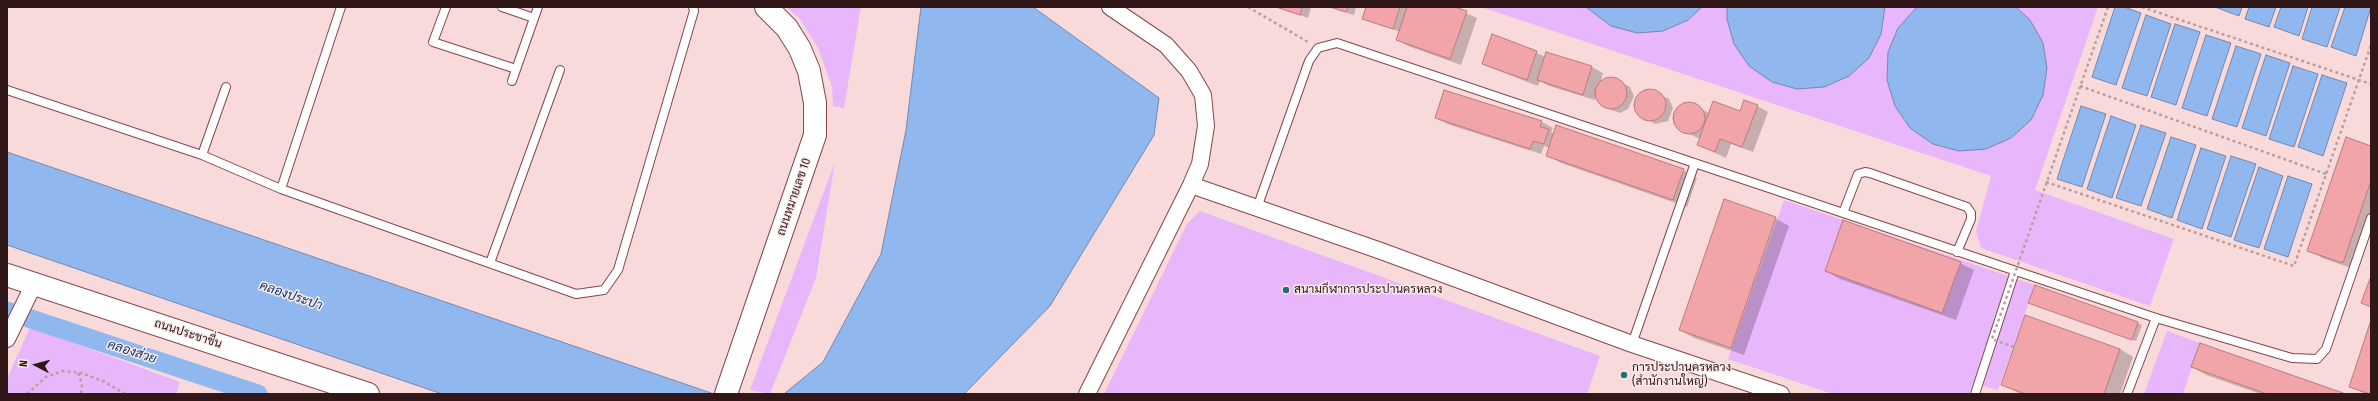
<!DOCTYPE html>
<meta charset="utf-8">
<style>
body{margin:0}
#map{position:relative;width:2378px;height:401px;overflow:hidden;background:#f8dada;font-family:"Fira Sans Condensed",sans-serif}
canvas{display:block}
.frame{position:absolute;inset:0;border:8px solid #311718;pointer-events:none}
.north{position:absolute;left:16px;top:345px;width:40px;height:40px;-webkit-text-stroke:3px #faebeb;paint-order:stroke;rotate:276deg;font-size:11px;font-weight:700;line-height:16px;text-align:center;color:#311718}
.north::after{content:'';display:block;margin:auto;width:14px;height:18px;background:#311718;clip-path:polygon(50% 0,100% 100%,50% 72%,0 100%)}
</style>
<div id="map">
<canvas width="2378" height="401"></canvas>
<div class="frame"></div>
<div class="north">N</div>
</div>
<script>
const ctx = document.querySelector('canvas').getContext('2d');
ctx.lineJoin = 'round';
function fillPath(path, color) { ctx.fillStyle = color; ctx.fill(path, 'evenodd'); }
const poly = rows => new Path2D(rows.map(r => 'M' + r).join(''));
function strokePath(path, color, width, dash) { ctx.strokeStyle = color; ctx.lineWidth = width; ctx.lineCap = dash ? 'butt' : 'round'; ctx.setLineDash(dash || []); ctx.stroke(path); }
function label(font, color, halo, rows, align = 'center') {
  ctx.font = font + ' "Fira Sans Condensed",Sarabun,sans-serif'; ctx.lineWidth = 3; ctx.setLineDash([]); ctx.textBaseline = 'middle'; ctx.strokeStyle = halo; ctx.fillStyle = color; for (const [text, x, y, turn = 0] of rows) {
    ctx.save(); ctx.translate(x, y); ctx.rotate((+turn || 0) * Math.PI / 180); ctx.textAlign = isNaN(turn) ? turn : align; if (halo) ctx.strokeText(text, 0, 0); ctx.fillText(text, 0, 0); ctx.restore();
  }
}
fillPath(poly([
 [786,7,861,7,844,108,833,106,832,87,819,50,800,19],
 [1481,7,2098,7,2035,190,2174,239,2150,306,1981,248,1976,231,1991,176],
 [835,162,816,278,770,394,750,390],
 [1784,200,2035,285,1998,390,1973,383,1969,394,1833,394,1728,359],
 [1200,211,1600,356,1587,394,1104,394,1187,224],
 [30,327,180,382,176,394,7,394,7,379],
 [2167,331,2200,343,2183,394,2144,394]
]), '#e8b6fa');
const water = poly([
 [921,7,1033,7,1159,98,1154,135,1050,306,964,394,784,394,823,362,881,254,906,130,921,7],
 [1586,7,1702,7,1688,20,1663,31,1637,33,1611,26,1586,7],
 [1727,7,1885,7,1881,34,1869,58,1849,76,1824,87,1797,89,1772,82,1749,66,1734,44,1727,19,1727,7],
 [1917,7,2016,7,2030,20,2043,43,2047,68,2043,95,2031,120,2011,138,1986,149,1959,151,1933,144,1910,128,1895,106,1887,80,1888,52,1898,28,1917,7],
 [2115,7,2124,7,2141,13,2116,85,2092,77,2115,7],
 [2215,7,2242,7,2239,16,2215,7],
 [2249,7,2276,7,2269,27,2245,19,2249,7],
 [2281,7,2308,7,2299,36,2274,27,2281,7],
 [2312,7,2340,7,2327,47,2302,39,2312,7],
 [2345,7,2371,7,2356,56,2331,47,2345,7],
 [2146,15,2171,24,2147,96,2122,88,2146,15],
 [2175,24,2200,32,2176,105,2151,97,2175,24],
 [2206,35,2231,43,2207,116,2182,108,2206,35],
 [2236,46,2261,54,2237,127,2212,119,2236,46],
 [2266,55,2290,63,2266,136,2242,128,2266,55],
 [2293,66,2318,74,2294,147,2269,139,2293,66],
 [2322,75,2347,83,2323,156,2298,147,2322,75],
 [2081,106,2106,114,2082,187,2057,179,2081,106],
 [2111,116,2136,125,2112,198,2087,189,2111,116],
 [2141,125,2166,133,2141,206,2116,198,2141,125],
 [2171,137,2196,145,2172,218,2147,209,2171,137],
 [2201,148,2226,156,2202,229,2177,220,2201,148],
 [7,152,714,394,442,394,7,245,7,152],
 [2231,156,2256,164,2231,237,2207,229,2231,156],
 [2259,167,2283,176,2259,248,2234,240,2259,167],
 [2288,176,2312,184,2288,257,2264,249,2288,176]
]);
fillPath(water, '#90b8ef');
strokePath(water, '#7488ae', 1);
fillPath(poly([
 [1276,7,1311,7,1308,18],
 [1327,7,1356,7,1354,15],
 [1367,7,1452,7,1477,18,1461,65,1408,46,1397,40,1400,32,1364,19],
 [1493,35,1546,57,1547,53,1592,67,1603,73,1601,81,1612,78,1621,82,1630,87,1634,96,1628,109,1620,113,1611,110,1603,106,1596,94,1595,100,1549,86,1540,81,1538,86,1494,69,1483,63],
 [1651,90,1669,99,1673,108,1668,121,1655,124,1639,114,1635,106,1638,96,1641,92],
 [1445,91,1542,122,1553,128,1551,132,1554,134,1683,170,1697,178,1687,207,1561,163,1547,155,1549,148,1544,146,1541,154,1447,124,1436,118],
 [1690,103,1707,112,1709,115,1740,112,1757,106,1768,112,1753,152,1731,144,1726,158,1698,145,1701,137,1698,138,1677,128,1674,119,1676,110,1680,106],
 [2371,147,2371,229,2357,270,2322,258,2309,250],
 [1775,218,1789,226,1744,355,1694,338,1680,330],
 [1960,263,1974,270,1956,320,1840,279,1826,271],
 [2035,286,2138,323,2142,325,2136,341,2033,304],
 [2371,323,2371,394,2365,394,2350,386],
 [2120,349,2133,357,2120,394,2020,394,2002,384],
 [2192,367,2343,394,2261,394,2206,375]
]), '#0003');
strokePath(poly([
 [7,311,258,394]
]), '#90b8ef', 19);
const building = poly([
 [1276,7,1302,7,1300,15,1276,7],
 [1331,7,1348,7,1346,12,1331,7],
 [1366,7,1400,7,1393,29,1362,19,1366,7],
 [1407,7,1455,7,1467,11,1450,59,1396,40,1407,7],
 [1492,34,1537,51,1527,80,1482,64,1492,34],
 [1546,52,1592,66,1583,95,1537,80,1546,52],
 '1595 93a16 16 0 1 1 32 0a16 16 0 1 1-32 0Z',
 '1634 105a16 16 0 1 1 32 0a16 16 0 1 1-32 0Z',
 [1444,90,1542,121,1540,127,1549,129,1544,144,1533,141,1530,149,1435,118,1444,90],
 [1744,100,1758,105,1742,147,1720,139,1715,152,1697,145,1713,101,1740,111,1744,100],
 '1673 118a16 16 0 1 1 32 0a16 16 0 1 1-32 0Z',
 [1556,125,1684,169,1673,200,1546,156,1556,125],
 [2346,137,2371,146,2371,181,2343,263,2307,251,2346,137],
 [1724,199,1776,217,1731,348,1679,330,1724,199],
 [1843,220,1961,262,1942,313,1825,271,1843,220],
 [2371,276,2371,307,2361,303,2371,276],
 [2035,285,2138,322,2132,340,2028,303,2035,285],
 [2025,315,2120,349,2104,394,2026,394,2001,385,2025,315],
 [2371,320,2371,394,2370,394,2349,387,2371,320],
 [2200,343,2346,394,2267,394,2191,367,2200,343]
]);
fillPath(building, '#f2a5a8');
strokePath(building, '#bd7a7d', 1);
const lane = poly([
 [446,7,433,42,516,69],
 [502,7,534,18],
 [512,81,538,7],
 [7,90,202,155,281,189,576,294,604,290,618,270,694,11,693,7],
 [202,155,226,87],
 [281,189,341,7],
 [1257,208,1309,61,1318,48,1337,43,2156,318,2292,358,2317,359,2326,349,2371,218],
 [1843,213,1858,174,1865,172,1870,173,1967,207,1971,213,1971,219,1957,252],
 [490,263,560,70],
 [1632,344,1695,163],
 [1975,394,2015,271],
 [2127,394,2156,318]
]);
const street = poly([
 [1191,185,1381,251,1632,344,1781,394],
 [7,339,34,284],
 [1087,394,1191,185,1200,164,1206,126,1203,95,1189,71,1166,45,1110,7]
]);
const secondary = poly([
 [7,275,368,394],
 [726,394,815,135,815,103,809,71,800,49,787,28,766,7]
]);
strokePath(lane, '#85474b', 10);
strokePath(street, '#85474b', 18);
strokePath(secondary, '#85474b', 24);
strokePath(poly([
 [1248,7,1308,42],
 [2142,7,2371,84],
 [2080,86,2326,174],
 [2046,182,2294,266,2371,45],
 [78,373,82,384,81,394],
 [27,394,46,377,63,371,82,373,105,382,125,394]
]), '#bb9f9f', 2.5, [3, 3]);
strokePath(lane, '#fff', 8);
strokePath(street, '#fff', 16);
strokePath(secondary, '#fff', 22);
strokePath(poly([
 [2014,347,1992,339,2108,7]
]), '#bb9f9f', 2.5, [3, 3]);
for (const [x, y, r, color] of [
 [1286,290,4,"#236f70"],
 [1624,375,4,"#236f70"]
]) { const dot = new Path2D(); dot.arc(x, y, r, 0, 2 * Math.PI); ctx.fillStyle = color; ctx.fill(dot); strokePath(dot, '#faebeb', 1.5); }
label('12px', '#311718', '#faebeb', [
 ["ถนนหมายเลข 10",794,197,-71],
 ["ถนนประชาชื่น",188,334,18]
]);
label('12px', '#311718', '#faebeb', [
 ["สนามกีฬาการประปานครหลวง",1294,290],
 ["การประปานครหลวง",1632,368],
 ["(สำนักงานใหญ่)",1632,382]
], 'left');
label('italic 13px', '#0e3b74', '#faebeb', [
 ["คลองประปา",291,296,19],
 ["คลองส่วย",132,352,18]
]);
</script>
